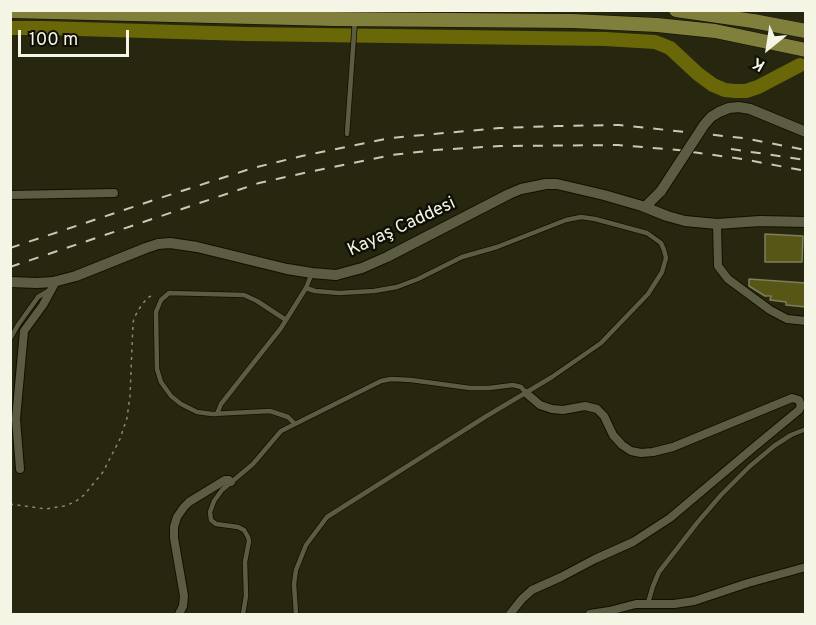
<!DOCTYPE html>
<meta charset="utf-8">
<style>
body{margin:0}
#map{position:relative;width:816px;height:625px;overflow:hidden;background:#27270f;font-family:Overpass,sans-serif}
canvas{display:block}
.frame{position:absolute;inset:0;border:12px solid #f4f5e5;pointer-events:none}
.north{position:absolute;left:738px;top:18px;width:60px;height:60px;-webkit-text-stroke:4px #0f0f06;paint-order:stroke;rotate:210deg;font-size:16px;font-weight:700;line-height:24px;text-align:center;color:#f4f5e5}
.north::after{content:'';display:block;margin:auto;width:21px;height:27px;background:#f4f5e5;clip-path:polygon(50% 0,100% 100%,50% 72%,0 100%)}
.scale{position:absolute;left:18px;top:30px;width:111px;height:27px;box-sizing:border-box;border:3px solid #f4f5e5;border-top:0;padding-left:8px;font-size:18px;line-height:21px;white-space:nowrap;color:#f4f5e5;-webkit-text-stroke:4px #0f0f06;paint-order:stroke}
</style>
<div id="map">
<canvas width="816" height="625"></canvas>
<div class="frame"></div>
<div class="north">K</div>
<div class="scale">100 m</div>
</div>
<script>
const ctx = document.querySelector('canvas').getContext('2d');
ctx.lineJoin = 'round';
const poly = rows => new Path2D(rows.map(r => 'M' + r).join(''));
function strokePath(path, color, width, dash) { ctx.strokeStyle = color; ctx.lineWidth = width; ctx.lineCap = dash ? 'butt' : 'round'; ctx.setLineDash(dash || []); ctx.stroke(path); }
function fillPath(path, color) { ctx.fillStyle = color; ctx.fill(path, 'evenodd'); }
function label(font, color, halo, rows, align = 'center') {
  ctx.font = font + ' Overpass,sans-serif'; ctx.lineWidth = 5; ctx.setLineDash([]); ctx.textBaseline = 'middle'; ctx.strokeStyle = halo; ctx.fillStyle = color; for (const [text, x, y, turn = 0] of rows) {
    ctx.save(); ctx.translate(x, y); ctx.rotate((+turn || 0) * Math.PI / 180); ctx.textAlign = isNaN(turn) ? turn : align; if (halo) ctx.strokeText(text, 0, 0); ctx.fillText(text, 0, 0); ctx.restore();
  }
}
strokePath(poly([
 [10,28,44,28,246,34,605,39,655,42,670,48,698,74,713,85,725,90,735,91,746,91,758,87,800,65]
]), '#696707', 14);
const building = poly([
 [765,234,803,236,802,262,765,262,765,234],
 [749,279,806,283,806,307,786,305,786,302,770,300,771,296,765,296,749,286,749,279]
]);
fillPath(building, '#585615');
strokePath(building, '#7c7d61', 1.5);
const service = poly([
 [347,134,355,20],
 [286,320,257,301,244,295,169,293,161,300,156,312,157,369,161,382,171,396,181,404,197,412,212,414,270,411,288,417,295,424],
 [10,339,18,325,38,297,48,291],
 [217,414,221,404,281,328,306,288,312,273],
 [648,603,653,586,659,572,697,523,721,495,749,467,774,446,791,435,806,429],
 [243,614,246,596,245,562,249,541,248,537,244,530,238,527,216,524,211,520,210,512,214,501,222,490,253,464,281,431,381,381,391,379,411,380,470,388,489,388,513,385,521,387,526,393],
 [296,614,294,584,296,570,306,545,327,517,485,417,552,377,601,343,648,294,662,272,666,258,664,250,661,243,647,233,595,219,581,217,566,220,497,247,462,257,418,279,397,287,374,291,339,293,315,291,306,288]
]);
const minor = poly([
 [10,195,114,193],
 [717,224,718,266,728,279,770,310,787,319,806,321],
 [20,469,16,419,24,331,43,305,56,281],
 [179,614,183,606,184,596,174,538,174,527,177,517,184,507,189,502,225,480,229,480,231,482],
 [510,614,522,599,532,590,561,577,595,559,633,542,670,518,753,448,799,410,801,406,799,400,792,398,673,447,653,452,641,453,631,451,622,445,613,435,604,416,597,409,585,406,563,410,552,409,540,405,526,393],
 [590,614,609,611,636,604,674,604,694,601,748,583,806,567]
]);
const tertiary = poly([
 [645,207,661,191],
 [10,282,37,283,53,282,76,276,146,248,158,244,170,243,197,247,287,269,312,273,336,275,362,268,387,257,509,194,521,189,546,184,557,184,604,195,642,206,667,216,685,221,717,224,760,221,806,222]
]);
const trunk = poly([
 [676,10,753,21,806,31],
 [10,11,334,19,573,21,657,25,715,31,806,50]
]);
strokePath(service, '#111000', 6);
strokePath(minor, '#111000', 10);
strokePath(tertiary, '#111000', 12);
strokePath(trunk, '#111000', 15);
strokePath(poly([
 [10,504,46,509,64,506,75,502,84,495,103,472,120,439,127,418,130,396,133,323,134,318,139,309,147,298,151,296,155,296]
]), '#888874', 1.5, [3, 4.5]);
strokePath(service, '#5c5c42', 4.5);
strokePath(minor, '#5c5c42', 8);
strokePath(tertiary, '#5c5c42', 10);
strokePath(trunk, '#807f3c', 14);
strokePath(poly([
 [731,149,806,160],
 [10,248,160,198,253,168,302,156,390,138,500,128,557,126,619,125,743,138,806,150],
 [10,267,259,183,304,173,392,155,435,150,500,146,618,145,678,150,742,159,806,171]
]), '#c8c8b7', 2, [10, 10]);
const tertiaryBridge = poly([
 [661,191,704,125,711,117,719,112,729,108,739,107,750,109,806,132]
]);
strokePath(tertiaryBridge, '#111000', 12, []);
strokePath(tertiaryBridge, '#5c5c42', 10);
label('18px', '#f4f5e5', '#0f0f06', [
 ["Kayaş Caddesi",402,228,-25]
]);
</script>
